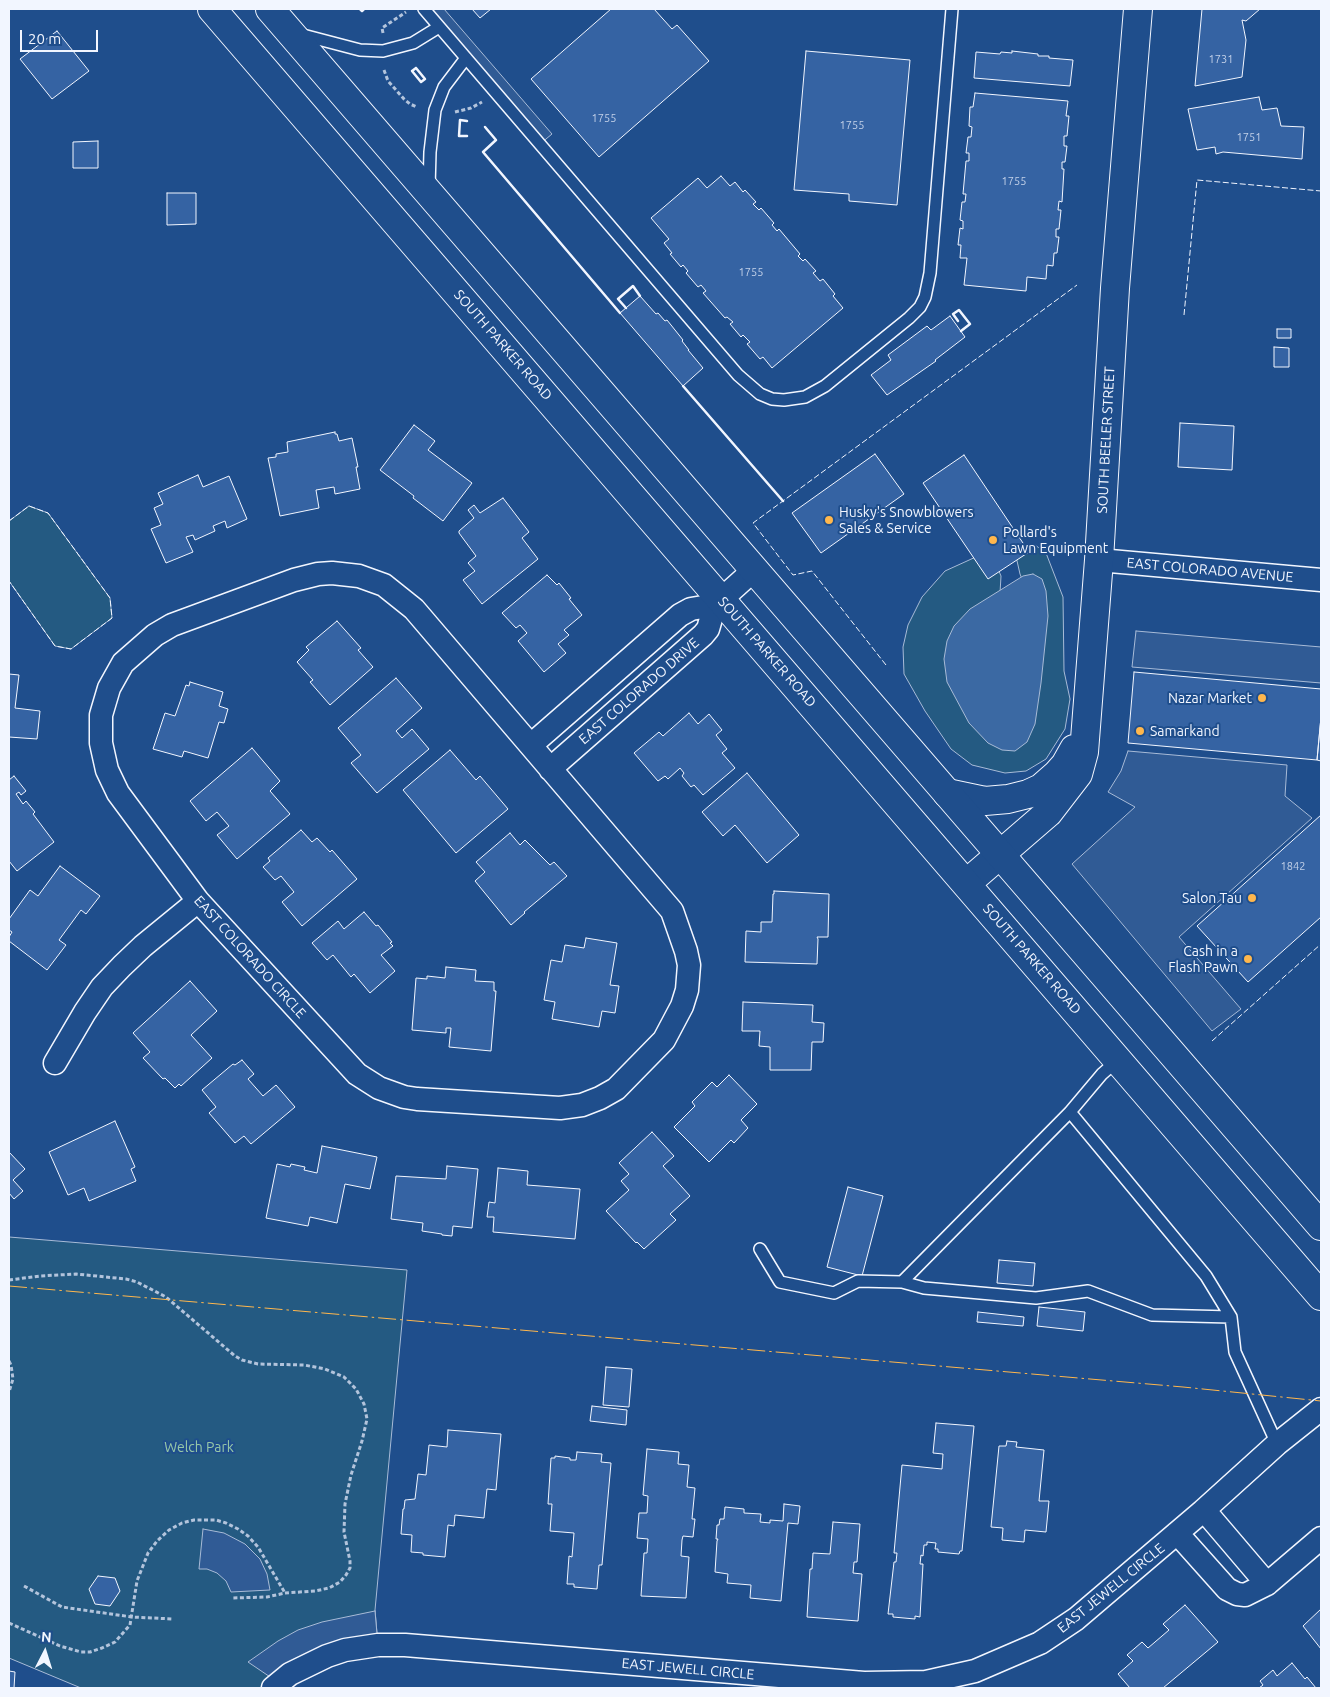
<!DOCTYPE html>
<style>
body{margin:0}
#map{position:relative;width:1330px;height:1697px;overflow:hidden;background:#1f4e8c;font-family:Ubuntu,sans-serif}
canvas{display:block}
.frame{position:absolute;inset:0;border:10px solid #f2f6ff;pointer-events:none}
.north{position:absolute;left:20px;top:1627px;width:50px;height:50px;-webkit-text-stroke:4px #1f4e8c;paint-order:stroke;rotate:5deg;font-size:14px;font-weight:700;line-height:20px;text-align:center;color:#f2f6ff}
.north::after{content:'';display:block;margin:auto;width:18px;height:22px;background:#f2f6ff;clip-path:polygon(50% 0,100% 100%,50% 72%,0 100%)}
.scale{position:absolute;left:20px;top:30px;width:78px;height:22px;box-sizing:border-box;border:2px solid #f2f6ff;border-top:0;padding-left:6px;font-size:15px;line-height:18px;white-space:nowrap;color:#f2f6ff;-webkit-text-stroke:4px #1f4e8c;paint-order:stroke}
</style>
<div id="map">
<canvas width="1330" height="1697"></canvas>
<div class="frame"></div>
<div class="north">N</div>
<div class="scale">20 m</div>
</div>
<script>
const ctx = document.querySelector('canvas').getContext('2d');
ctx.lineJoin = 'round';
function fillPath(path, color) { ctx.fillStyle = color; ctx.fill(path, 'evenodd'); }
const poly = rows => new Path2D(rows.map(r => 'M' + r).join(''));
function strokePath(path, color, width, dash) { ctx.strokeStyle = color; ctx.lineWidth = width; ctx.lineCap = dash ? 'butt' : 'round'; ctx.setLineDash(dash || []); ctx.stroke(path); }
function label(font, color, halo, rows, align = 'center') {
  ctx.font = font + ' Ubuntu,sans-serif'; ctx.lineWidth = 4; ctx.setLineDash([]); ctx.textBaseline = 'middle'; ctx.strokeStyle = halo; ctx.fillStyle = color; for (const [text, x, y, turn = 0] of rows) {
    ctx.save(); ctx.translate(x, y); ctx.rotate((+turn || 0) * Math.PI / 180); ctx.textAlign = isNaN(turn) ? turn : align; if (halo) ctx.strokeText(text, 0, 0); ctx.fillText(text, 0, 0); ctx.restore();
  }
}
const green = poly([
 [29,506,48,513,110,598,112,618,71,649,55,646,9,581,9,521,29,506],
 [1035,545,1046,553,1063,597,1064,671,1070,699,1065,729,1046,759,1026,771,1005,773,972,765,951,749,925,711,904,674,903,647,908,625,922,597,945,571,978,556,996,564,1001,576,1000,593,1030,599,1020,574,1015,552,1018,546,1035,545],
 [9,1237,407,1270,375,1610,378,1645,273,1688,81,1688,9,1658,9,1237]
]);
fillPath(green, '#245a82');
strokePath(green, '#a8bbd7', 1);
const parking = poly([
 [428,9,444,9,552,134,540,144,428,9],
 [1136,631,1321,647,1321,683,1132,667,1136,631],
 [1128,751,1287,765,1285,796,1312,818,1179,937,1241,1009,1212,1031,1072,864,1135,807,1108,792,1121,771,1128,751],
 [203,1529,224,1533,245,1544,260,1559,267,1574,270,1590,231,1592,226,1581,217,1573,207,1569,199,1569,203,1529],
 [375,1611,378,1645,279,1683,248,1662,278,1641,298,1630,322,1622,375,1611]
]);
fillPath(parking, '#305b95');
strokePath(parking, '#a8bbd7', 1);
const water = poly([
 [1033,574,1042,579,1046,591,1048,616,1041,683,1035,724,1027,742,1015,751,1002,750,988,743,969,723,947,682,944,659,947,641,954,626,970,609,1023,576,1033,574]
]);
fillPath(water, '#3b69a3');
strokePath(water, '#a8bbd7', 1);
const building = poly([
 [472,9,491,9,480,18,472,9],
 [611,9,654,9,672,29,677,25,709,61,599,157,531,79,611,9],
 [1202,9,1260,9,1246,21,1242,20,1246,40,1242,77,1195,86,1202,9],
 [57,31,89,71,52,99,20,59,57,31],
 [806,51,910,60,897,205,849,201,849,194,794,190,806,51],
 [1012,51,1038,54,1038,56,1049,56,1049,58,1073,60,1070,86,974,78,976,52,1000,54,1001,52,1012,53,1012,51],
 [975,93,1068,101,1066,116,1069,116,1067,136,1064,136,1064,146,1067,146,1065,162,1062,162,1062,169,1064,169,1062,202,1059,201,1058,210,1061,210,1059,229,1056,229,1056,237,1059,237,1057,253,1054,253,1053,266,1047,265,1046,279,1027,277,1026,291,964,285,967,258,960,258,961,245,958,245,960,228,963,229,963,221,960,220,962,202,965,202,966,194,963,194,966,161,969,161,969,153,966,153,968,137,971,137,972,127,969,126,970,107,973,107,975,93],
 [1259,97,1262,110,1277,108,1281,126,1304,127,1302,159,1223,152,1216,154,1215,147,1197,150,1188,109,1259,97],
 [98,141,98,168,73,168,73,142,98,141],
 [721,176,730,186,735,182,743,192,745,190,756,202,753,204,759,210,761,208,774,223,772,225,777,231,779,229,800,254,798,256,803,261,805,259,816,271,813,273,820,281,823,279,835,294,833,296,843,308,772,368,763,357,760,359,747,344,750,342,743,335,741,337,730,324,733,322,727,317,725,318,703,293,706,291,701,285,698,287,686,273,688,271,683,265,681,267,670,254,672,253,664,243,669,239,651,218,698,178,707,188,721,176],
 [167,193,196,193,196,224,167,225,167,193],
 [640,296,656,314,658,313,665,321,667,320,683,340,682,341,689,350,688,350,703,368,683,386,620,313,640,296],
 [950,316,965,337,935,360,936,361,887,395,871,375,891,360,888,355,927,326,931,330,950,316],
 [1277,329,1291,329,1291,338,1277,338,1277,329],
 [1274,347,1289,348,1289,367,1274,367,1274,347],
 [1180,423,1234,426,1232,470,1178,467,1180,423],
 [414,425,435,441,428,450,472,483,443,521,413,498,414,496,380,470,414,425],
 [335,432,335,434,337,434,339,441,352,438,358,467,356,467,360,489,335,494,334,487,316,490,319,508,280,516,268,458,276,457,276,454,288,452,287,442,335,432],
 [875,454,904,494,821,553,792,513,875,454],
 [964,455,1029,552,988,579,923,483,964,455],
 [198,475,203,487,229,476,247,519,227,528,225,521,213,526,215,531,195,540,193,535,186,537,193,552,166,563,151,529,161,525,154,508,163,504,158,493,198,475],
 [503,498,529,532,522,538,538,559,482,604,463,580,475,571,468,563,476,556,459,533,459,531,474,518,468,510,474,505,480,513,503,498],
 [547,575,557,585,559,583,571,598,569,599,582,615,564,630,569,635,558,644,566,653,544,672,518,641,527,633,520,625,516,628,502,613,547,575],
 [337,621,361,648,358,650,373,667,330,705,310,682,313,680,297,662,309,650,306,647,337,621],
 [1134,672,1321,689,1321,717,1317,760,1128,743,1134,672],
 [9,674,19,675,15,708,40,711,37,739,9,737,9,674],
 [396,678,422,708,396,731,402,738,412,729,429,749,377,793,351,763,361,755,338,728,396,678],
 [190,682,223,692,219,706,228,709,224,723,219,722,208,758,184,751,182,757,153,749,165,713,175,716,186,685,189,686,190,682],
 [689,713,698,724,709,714,722,730,716,735,727,749,722,753,735,768,703,795,694,785,691,787,682,776,684,773,680,768,668,779,665,776,658,781,634,753,659,732,663,736,689,713],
 [1321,717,1321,761,1317,760,1321,717],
 [252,748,280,781,270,791,290,814,237,859,217,835,229,826,217,812,206,821,190,801,252,748],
 [450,750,476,780,480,776,508,809,456,853,403,790,450,750],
 [747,773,799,835,767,863,735,825,723,836,702,812,747,773],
 [14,776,26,791,21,795,19,792,16,794,23,804,26,801,35,812,33,814,54,842,17,871,9,861,9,780,14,776],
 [1321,815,1321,917,1248,982,1197,926,1321,815],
 [301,830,312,842,317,838,330,852,332,850,357,879,302,926,282,902,294,892,281,876,275,880,263,867,270,861,268,858,301,830],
 [510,833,520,845,525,840,550,865,554,862,567,876,524,912,525,913,511,925,475,881,485,872,476,862,510,833],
 [60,866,100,896,86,914,81,910,59,940,66,945,47,970,9,941,9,937,12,932,9,930,9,919,30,890,38,896,60,866],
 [774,891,829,894,828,937,817,937,818,939,817,964,745,962,746,931,761,932,761,922,772,922,773,894,774,894,774,891],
 [364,912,376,926,378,925,392,942,390,943,393,946,381,955,395,971,370,993,354,974,351,977,333,955,327,960,312,943,338,921,344,929,364,912],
 [586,938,617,943,610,985,619,986,615,1013,602,1011,599,1027,552,1019,555,1002,544,1000,551,960,562,962,565,945,584,948,586,938],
 [446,967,476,970,475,981,494,982,494,991,496,991,491,1051,449,1047,451,1028,446,1028,446,1033,412,1030,416,978,427,979,427,976,445,978,446,967],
 [190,981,217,1011,191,1035,212,1058,181,1086,179,1084,175,1088,165,1078,163,1079,143,1058,150,1052,133,1033,190,981],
 [743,1002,813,1005,812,1022,824,1023,823,1042,812,1042,811,1070,770,1070,770,1047,759,1046,760,1031,742,1031,743,1002],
 [242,1060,254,1074,248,1079,263,1096,276,1085,295,1107,251,1144,244,1136,235,1143,209,1113,216,1107,202,1090,233,1064,235,1065,242,1060],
 [729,1075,757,1104,741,1120,748,1128,734,1143,731,1140,709,1162,674,1127,695,1106,692,1102,712,1082,717,1087,729,1075],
 [115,1121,135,1167,131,1169,136,1181,89,1201,84,1188,68,1195,49,1152,115,1121],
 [652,1132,674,1156,663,1166,690,1196,670,1214,676,1220,644,1249,637,1242,636,1243,606,1211,629,1190,621,1181,629,1174,619,1163,652,1132],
 [322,1146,377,1157,370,1189,345,1184,337,1223,310,1217,308,1226,266,1218,277,1164,290,1167,291,1164,305,1167,304,1170,317,1173,322,1146],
 [9,1152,25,1169,13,1180,23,1191,14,1199,9,1193,9,1152],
 [447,1166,478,1169,472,1228,453,1226,452,1236,442,1235,442,1234,422,1231,423,1223,391,1219,396,1176,446,1179,447,1166],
 [498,1168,528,1171,527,1185,580,1189,575,1239,493,1232,494,1217,487,1217,489,1202,495,1203,498,1168],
 [848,1187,883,1196,862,1276,827,1267,848,1187],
 [999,1260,1035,1263,1033,1286,997,1283,999,1260],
 [1039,1307,1085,1312,1083,1331,1037,1326,1039,1307],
 [978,1312,1024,1317,1023,1326,977,1322,978,1312],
 [606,1367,632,1369,629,1407,603,1405,606,1367],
 [592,1406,627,1410,626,1425,590,1421,592,1406],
 [936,1423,974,1426,962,1551,960,1551,959,1554,938,1552,938,1549,935,1549,936,1543,927,1542,927,1545,924,1545,923,1556,921,1555,920,1564,923,1564,920,1617,915,1616,915,1619,893,1617,893,1614,888,1614,894,1562,896,1562,897,1553,894,1553,902,1465,942,1469,943,1454,933,1453,936,1423],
 [448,1430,501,1434,496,1490,487,1489,484,1518,455,1515,454,1526,448,1525,445,1557,423,1555,423,1553,411,1552,412,1535,401,1534,403,1509,404,1509,405,1500,415,1499,418,1474,426,1475,429,1445,447,1447,448,1430],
 [1007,1441,1017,1442,1016,1447,1044,1450,1039,1501,1049,1501,1046,1532,1025,1530,1024,1542,1002,1540,1003,1528,991,1527,999,1446,1006,1446,1007,1441],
 [647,1449,679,1452,678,1464,689,1465,687,1487,695,1488,692,1519,695,1519,693,1537,683,1536,682,1540,681,1556,689,1557,686,1598,641,1596,644,1553,647,1553,648,1539,637,1538,639,1513,647,1513,648,1496,643,1495,647,1449],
 [577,1452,602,1454,601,1462,611,1463,602,1565,599,1565,597,1589,574,1587,574,1584,567,1584,569,1556,572,1557,574,1533,550,1531,552,1504,548,1504,551,1458,555,1458,555,1456,570,1458,570,1460,576,1460,577,1452],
 [784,1504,800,1506,798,1524,788,1523,781,1601,750,1598,751,1585,727,1583,728,1574,715,1572,717,1541,718,1539,716,1539,717,1525,719,1525,720,1519,724,1519,725,1507,744,1509,744,1513,761,1514,760,1522,770,1523,770,1520,783,1521,784,1504],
 [833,1522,860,1524,857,1562,854,1562,853,1573,862,1574,858,1621,807,1617,810,1569,812,1569,813,1553,830,1554,833,1522],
 [98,1576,115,1578,120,1591,110,1606,95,1604,89,1589,98,1576],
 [1185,1605,1218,1642,1163,1688,1130,1688,1118,1674,1133,1661,1127,1655,1142,1642,1148,1648,1169,1630,1163,1624,1185,1605],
 [1321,1609,1321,1649,1303,1626,1321,1609],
 [1292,1663,1305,1679,1307,1677,1316,1688,1259,1688,1263,1685,1260,1681,1273,1670,1277,1676,1292,1663],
 [9,1671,15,1672,14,1688,9,1688,9,1671]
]);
fillPath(building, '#3563a3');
strokePath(building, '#f2f6ff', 1);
const service = poly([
 [424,9,738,375,760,394,772,399,784,400,805,397,825,386,909,318,920,307,925,297,930,273,952,9],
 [299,34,360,50,383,51,413,43,439,27],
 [429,188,430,152,435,110,444,87,466,58],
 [1118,1060,1102,1074,1070,1112,1206,1276,1231,1317,1235,1352,1277,1444],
 [1070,1112,902,1282,924,1288,1036,1298,1088,1291,1152,1315,1231,1317],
 [760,1249,780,1282,834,1293,858,1281,902,1282]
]);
const minor = poly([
 [1099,560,1321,580],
 [332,573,359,576,384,585,414,609,672,911,686,951,689,965,687,990,682,1006,664,1040,616,1089,600,1098,582,1105,560,1108,417,1099,404,1097,379,1088,357,1074,198,901,118,793,107,770,101,743,101,715,109,688,123,663,155,635,172,625,294,580,318,574,332,573],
 [531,745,680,615,691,609,715,605,755,569],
 [550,769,703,635,708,629,715,605],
 [55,1063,85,1012,102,987,122,966,143,946,198,901],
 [1204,1510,1267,1584],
 [1177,1533,1227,1589,1237,1594,1245,1595,1267,1584,1321,1538],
 [273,1688,290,1674,327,1656,345,1650,378,1645,405,1645,864,1683,926,1682,975,1671,1040,1643,1076,1619,1204,1510,1277,1444,1321,1409]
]);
const tertiary = poly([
 [947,793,985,801,1008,799,1028,794,1041,788,1057,774,1065,765,1074,749],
 [967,883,1048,813,1078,774,1084,752,1099,560,1115,288,1138,9]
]);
const primary = poly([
 [212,9,1321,1296],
 [270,9,1321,1226]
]);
strokePath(service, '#f2f6ff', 14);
strokePath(minor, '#f2f6ff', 25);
strokePath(tertiary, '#f2f6ff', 30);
strokePath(primary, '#f2f6ff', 30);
strokePath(poly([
 [383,33,382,28,406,12],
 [384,70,388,81,404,99,410,104,417,107],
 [455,112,471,108,482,102],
 [9,1280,40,1276,76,1274,126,1279,137,1282,166,1297,235,1356,242,1360,258,1364,304,1365,325,1369,344,1377,356,1389,364,1404,367,1419,362,1441,351,1475,345,1504,344,1532,350,1561,350,1568,346,1575,340,1582,329,1588,315,1591,285,1593,267,1597,232,1598],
 [9,1361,11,1365,13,1379,9,1392],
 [24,1586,62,1607,132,1617,173,1619],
 [9,1623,60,1646,81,1652,90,1652,102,1648,115,1642,130,1625,137,1581,148,1553,157,1541,169,1530,182,1523,194,1520,216,1520,226,1523,238,1529,248,1536,258,1547,285,1593]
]), '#b3c4dc', 3, [4, 2.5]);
strokePath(service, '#1f4e8c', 11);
strokePath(minor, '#1f4e8c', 22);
strokePath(tertiary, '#1f4e8c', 28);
strokePath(primary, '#1f4e8c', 28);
strokePath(poly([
 [1184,315,1197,180,1321,191],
 [9,521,29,506,48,513,110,598,112,618,71,649,55,646,9,581],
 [886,665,812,571,793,575,753,523,1077,285],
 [1212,1041,1321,944]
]), '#f2f6ff', 1, [6, 2.5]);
strokePath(poly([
 [360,9,362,11,364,9],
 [416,68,425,79,421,82,412,71,416,68],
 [485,127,496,140,483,152,620,313],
 [467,136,459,136,460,120,467,121],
 [626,308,618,299,633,286,640,296],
 [958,321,953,314,959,310,970,324,961,331],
 [683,386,783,501]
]), '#f2f6ff', 2.5);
strokePath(poly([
 [9,1286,1183,1387,1321,1401]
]), '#ffb74d', 1, [18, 4, 2.5, 4]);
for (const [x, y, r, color] of [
 [829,520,5,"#ffb74d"],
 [993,540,5,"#ffb74d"],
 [1262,698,5,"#ffb74d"],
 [1140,731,5,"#ffb74d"],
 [1252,898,5,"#ffb74d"],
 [1248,959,5,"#ffb74d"]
]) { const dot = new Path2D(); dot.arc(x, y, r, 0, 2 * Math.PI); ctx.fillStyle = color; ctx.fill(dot); strokePath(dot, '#1f4e8c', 2); }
label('11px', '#c3d1e8', null, [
 ["1731",1221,59],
 ["1755",604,118],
 ["1755",852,125],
 ["1751",1249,137],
 ["1755",1014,181],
 ["1755",751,272],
 ["1842",1293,866]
]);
label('14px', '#f2f6ff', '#1f4e8c', [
 ["SOUTH PARKER ROAD",503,345,49],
 ["SOUTH BEELER STREET",1106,440,-87],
 ["EAST COLORADO AVENUE",1210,570,5],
 ["SOUTH PARKER ROAD",767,652,49],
 ["EAST COLORADO DRIVE",639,691,-41],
 ["EAST COLORADO CIRCLE",250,957,48],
 ["SOUTH PARKER ROAD",1032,959,49],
 ["EAST JEWELL CIRCLE",1111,1588,-39],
 ["EAST JEWELL CIRCLE",688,1669,5]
]);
label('14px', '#f2f6ff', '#1f4e8c', [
 ["Husky's Snowblowers",839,512],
 ["Sales & Service",839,528],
 ["Pollard's",1003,532],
 ["Lawn Equipment",1003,548],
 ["Nazar Market",1252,698,"right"],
 ["Samarkand",1150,731],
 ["Salon Tau",1242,898,"right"],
 ["Cash in a",1238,951,"right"],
 ["Flash Pawn",1238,967,"right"]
], 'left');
label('14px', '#97c8a6', '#1f4e8c', [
 ["Welch Park",199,1447]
]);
</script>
